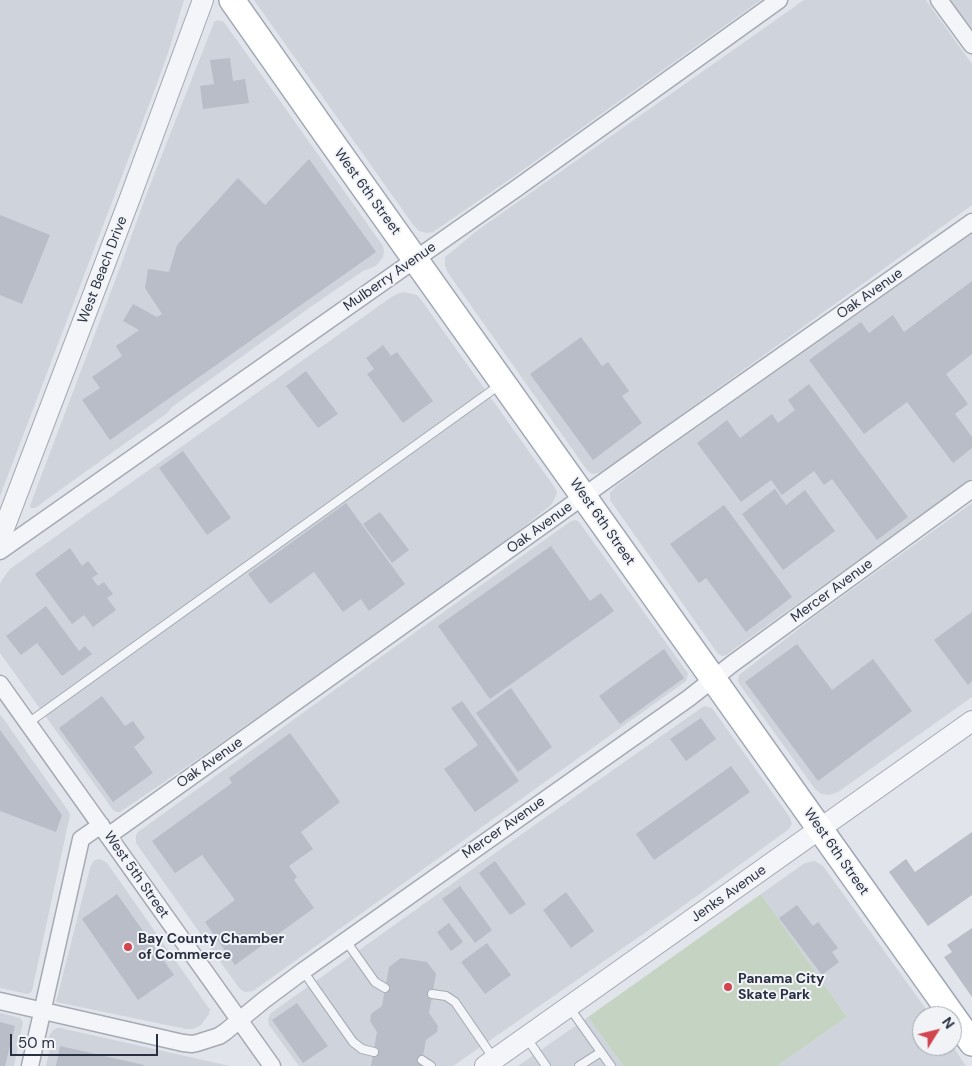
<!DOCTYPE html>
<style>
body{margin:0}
#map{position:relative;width:972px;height:1066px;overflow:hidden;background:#e1e4ea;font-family:"DM Sans",sans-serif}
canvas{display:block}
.north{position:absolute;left:912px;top:1006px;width:50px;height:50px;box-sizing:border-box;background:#f1f3f7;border:1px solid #a1a5af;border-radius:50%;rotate:54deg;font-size:14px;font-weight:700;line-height:20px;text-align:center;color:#293042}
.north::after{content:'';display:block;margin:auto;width:18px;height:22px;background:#d04550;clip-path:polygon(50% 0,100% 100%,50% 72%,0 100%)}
.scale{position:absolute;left:10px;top:1034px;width:148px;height:22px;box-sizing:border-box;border:2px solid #293042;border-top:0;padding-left:6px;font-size:15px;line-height:18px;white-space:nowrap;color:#293042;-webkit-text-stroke:4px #f1f3f7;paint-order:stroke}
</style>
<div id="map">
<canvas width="972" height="1066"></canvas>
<div class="north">N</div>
<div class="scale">50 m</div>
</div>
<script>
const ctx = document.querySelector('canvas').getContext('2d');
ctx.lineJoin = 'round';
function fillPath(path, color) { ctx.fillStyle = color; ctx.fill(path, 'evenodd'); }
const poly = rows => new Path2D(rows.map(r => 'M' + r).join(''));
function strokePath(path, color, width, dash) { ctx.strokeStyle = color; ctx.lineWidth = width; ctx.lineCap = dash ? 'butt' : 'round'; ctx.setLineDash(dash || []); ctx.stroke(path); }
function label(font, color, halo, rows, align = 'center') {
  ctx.font = font + ' "DM Sans",sans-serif'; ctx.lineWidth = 4; ctx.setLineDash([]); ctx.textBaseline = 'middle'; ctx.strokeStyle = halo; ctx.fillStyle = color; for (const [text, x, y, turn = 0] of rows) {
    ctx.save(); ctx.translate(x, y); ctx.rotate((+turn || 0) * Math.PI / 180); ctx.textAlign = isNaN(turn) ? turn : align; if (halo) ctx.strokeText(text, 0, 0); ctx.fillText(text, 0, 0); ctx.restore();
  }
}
fillPath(poly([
 [0,0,184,0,168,53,152,97,0,496],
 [254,0,761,0,513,177,433,232,427,233,419,231,414,226],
 [804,0,926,0,972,64,972,205,606,469,599,473,592,474,587,470,448,273,445,266,445,257,478,230,529,194],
 [950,0,972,0,972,31,963,18],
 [218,20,224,22,383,246,384,251,383,257,376,266,363,271,312,306,172,407,166,414,35,508,31,508,30,506,31,503,121,265,147,193,213,25,214,22],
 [972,233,972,478,726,655,722,656,718,654,610,500,610,493,615,487,671,446],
 [404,292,417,295,422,301,555,488,557,492,555,498,551,505,517,532,303,685,201,757,120,812,116,812,113,810,0,653,0,584,2,580,10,569,390,298,397,294],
 [972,503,972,697,838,792,830,795,821,794,815,789,740,685,738,681,739,675,818,614],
 [576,520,579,522,687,672,688,674,686,681,253,991,246,992,243,991,239,988,136,843,136,835,138,832,354,676,571,521],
 [704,706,712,708,789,816,792,824,789,829,679,909,453,1066,299,1066,269,1025,268,1019,271,1013,512,841],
 [0,714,69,812,70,815,32,991,28,994,0,988],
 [100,859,107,863,208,1007,210,1009,209,1014,201,1025,193,1029,186,1029,56,1002,90,868,93,862,95,860],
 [815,861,823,866,931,1016,922,1016,922,1046,952,1045,966,1066,777,1066,847,1017,761,894,805,863],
 [0,1013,20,1018,23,1022,14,1066,0,1066],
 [588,1017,623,1066,518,1066],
 [57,1028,60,1028,230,1066,46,1066,50,1048,48,1045,49,1036,53,1030]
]), '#cfd3dc');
fillPath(poly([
 [761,894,847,1017,777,1066,623,1066,588,1017]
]), '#c5d4c2');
fillPath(poly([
 [230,58,233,81,245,79,249,103,203,109,200,86,214,84,210,60],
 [309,159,376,252,110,440,82,400,100,388,92,377,122,356,116,346,139,330,123,321,133,304,157,317,162,314,145,288,148,269,169,272,177,245,238,178,265,205],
 [0,215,50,235,22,304,0,295],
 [972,281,972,354,946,374,968,404,955,414,972,437,972,448,953,463,907,402,864,434,809,360,861,322,869,333,893,315,904,332],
 [581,337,602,366,608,362,629,391,622,396,642,423,593,460,530,374],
 [383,345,391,356,397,352,433,401,403,423,367,374,374,369,366,358],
 [306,371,338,414,318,428,286,386],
 [809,384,908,517,877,540,832,479,824,485,814,471,782,495,771,480,741,502,697,443,727,420,740,438,772,414,778,423,795,410,788,400],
 [183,451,231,518,207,535,159,468],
 [775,489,786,505,805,490,835,531,783,570,742,514],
 [346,503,405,584,369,611,361,599,343,612,314,572,270,604,248,574],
 [724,505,792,597,746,632,706,578,699,583,670,544],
 [380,512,409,550,392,563,363,524],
 [551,546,590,601,601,593,614,611,490,699,438,626],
 [70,548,82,566,88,561,98,574,92,578,98,586,104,582,113,594,107,598,116,610,93,627,84,615,72,624,35,574],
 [46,606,79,651,85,646,92,654,62,676,37,643,21,655,6,636],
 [972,612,972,681,968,685,934,640],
 [797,644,832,690,873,659,912,711,818,781,745,682],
 [664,649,684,678,620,724,599,696],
 [511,688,552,747,518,772,476,713],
 [102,696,125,726,133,721,145,738,134,747,153,773,113,802,59,728],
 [462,701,519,781,475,812,444,769,478,745,451,708],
 [701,718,716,739,686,761,670,739],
 [0,730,62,815,56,832,0,811],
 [290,733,340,802,301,832,313,849,289,866,297,877,294,880,314,908,235,965,205,922,235,900,202,855,175,873,152,841,232,783,229,778],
 [731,766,750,792,654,860,636,834],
 [972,832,972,895,928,926,889,872,906,859,915,872],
 [495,861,526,904,510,915,479,873],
 [460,886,492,930,475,943,442,899],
 [566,892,594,931,571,948,543,910],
 [117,894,174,975,138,1000,82,919],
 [797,905,813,926,818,922,838,948,832,952,839,962,822,975,779,918],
 [449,923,463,942,451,951,437,932],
 [972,928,972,997,944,957,952,952,947,945],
 [487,943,511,975,485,994,461,962],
 [401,958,427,962,436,974,429,1013,438,1026,437,1032,426,1040,421,1066,371,1066,377,1032,370,1021,371,1014,382,1006,389,967],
 [297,1003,328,1046,303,1063,272,1020],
 [0,1022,15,1026,5,1066,0,1066],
 [60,1046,144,1065,144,1066,56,1066]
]), '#b8bdc7');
const service = poly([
 [28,723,501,384],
 [346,941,375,982,385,988],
 [303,971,353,1042,362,1049,374,1052],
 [432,994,446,996,455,1002,494,1059],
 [569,1007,611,1066],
 [526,1037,546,1066],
 [422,1060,431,1066],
 [579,1066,601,1052]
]);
const minor = poly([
 [939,0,972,45],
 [0,551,517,188,779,0],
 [0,684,272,1066],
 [108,836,665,438,972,222],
 [0,1001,183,1043,192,1044,197,1043,219,1036,225,1032,264,1000,303,971,689,698,732,664,972,489],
 [30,1066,81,839,101,825]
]);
const tertiary = poly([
 [0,539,130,198,203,0],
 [485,1066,972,721]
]);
const primary = poly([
 [232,0,326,134,972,1043]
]);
strokePath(service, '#a6aab4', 10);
strokePath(minor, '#a6aab4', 19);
strokePath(tertiary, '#a6aab4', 22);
strokePath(primary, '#a0a7b6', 28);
strokePath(service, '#f4f5f8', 8);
strokePath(minor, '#f4f5f8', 16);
strokePath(tertiary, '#f4f5f8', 20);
strokePath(primary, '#fff', 25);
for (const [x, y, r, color] of [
 [128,947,5,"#d04550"],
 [728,987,5,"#d04550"]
]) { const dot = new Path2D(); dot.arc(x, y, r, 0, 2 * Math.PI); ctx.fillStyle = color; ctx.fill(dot); strokePath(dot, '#f1f3f7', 2); }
label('14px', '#293042', '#f1f3f7', [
 ["West 6th Street",367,192,54],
 ["West Beach Drive",103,270,-69],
 ["Mulberry Avenue",390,277,-35],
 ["Oak Avenue",870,294,-35],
 ["West 6th Street",602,522,55],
 ["Oak Avenue",540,528,-36],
 ["Mercer Avenue",832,591,-36],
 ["Oak Avenue",210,763,-35],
 ["Mercer Avenue",504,828,-35],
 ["West 6th Street",836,852,55],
 ["West 5th Street",136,875,55],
 ["Jenks Avenue",729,894,-35]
]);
label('bold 14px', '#293042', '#f1f3f7', [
 ["Bay County Chamber",138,939],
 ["of Commerce",138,955],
 ["Panama City",738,979],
 ["Skate Park",738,995]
], 'left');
</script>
